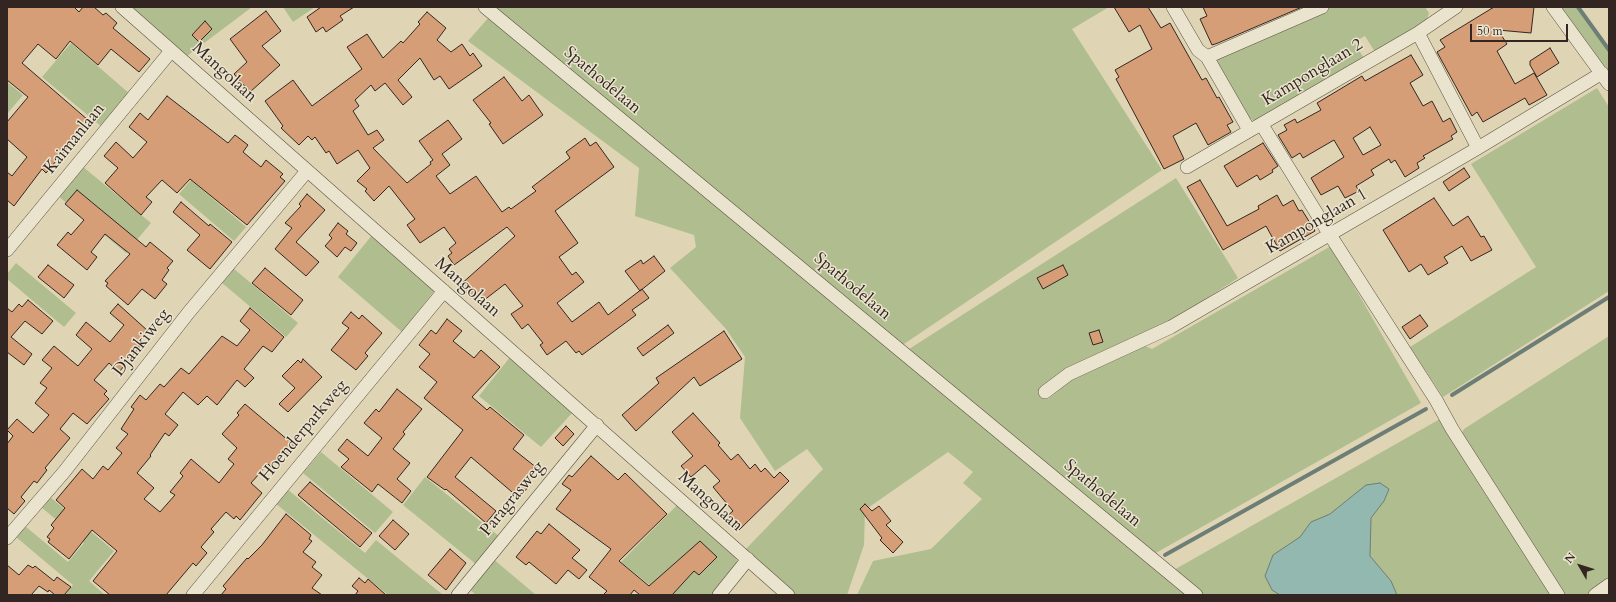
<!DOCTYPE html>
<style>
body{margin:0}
#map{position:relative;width:1616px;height:602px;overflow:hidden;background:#dfd5b4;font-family:Cardo,serif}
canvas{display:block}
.frame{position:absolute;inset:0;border:8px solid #332622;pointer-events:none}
.north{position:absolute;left:1560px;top:546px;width:40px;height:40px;-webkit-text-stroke:3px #eae4ce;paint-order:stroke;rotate:309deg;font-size:11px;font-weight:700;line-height:16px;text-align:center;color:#332622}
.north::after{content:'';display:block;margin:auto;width:14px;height:18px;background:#332622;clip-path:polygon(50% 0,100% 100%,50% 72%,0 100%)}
.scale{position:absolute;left:1470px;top:24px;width:98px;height:18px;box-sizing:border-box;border:2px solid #332622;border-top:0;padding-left:5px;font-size:12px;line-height:14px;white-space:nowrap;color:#332622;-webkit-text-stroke:3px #eae4ce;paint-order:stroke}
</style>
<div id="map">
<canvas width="1616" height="602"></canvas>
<div class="frame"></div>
<div class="north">N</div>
<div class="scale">50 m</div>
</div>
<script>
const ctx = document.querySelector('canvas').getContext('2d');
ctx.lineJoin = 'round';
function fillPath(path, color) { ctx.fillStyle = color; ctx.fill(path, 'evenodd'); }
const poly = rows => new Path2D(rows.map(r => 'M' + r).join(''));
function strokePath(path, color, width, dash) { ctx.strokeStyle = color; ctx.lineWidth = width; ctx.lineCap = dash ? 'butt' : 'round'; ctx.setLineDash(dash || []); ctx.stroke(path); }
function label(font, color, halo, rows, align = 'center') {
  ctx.font = font + ' Cardo,serif'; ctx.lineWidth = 3; ctx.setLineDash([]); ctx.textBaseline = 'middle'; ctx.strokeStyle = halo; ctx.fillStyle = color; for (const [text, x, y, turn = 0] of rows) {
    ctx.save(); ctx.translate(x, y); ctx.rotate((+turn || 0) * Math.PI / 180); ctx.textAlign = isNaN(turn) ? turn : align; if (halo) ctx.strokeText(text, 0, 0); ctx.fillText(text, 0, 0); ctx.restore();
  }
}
fillPath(poly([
 [132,7,252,7,187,56],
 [283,7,315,7,293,22],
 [492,7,1109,7,1072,29,1162,170,901,346],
 [1332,7,1425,7,1429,13,1427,19,1421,26,1375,52,1365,36,1354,42,1365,60,1257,122,1245,116,1217,63,1218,57],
 [1560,7,1578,7,1609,50,1609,75],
 [490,16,1189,595,857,595,873,561,931,549,982,499,963,483,973,472,948,452,865,510,864,545,847,595,793,595,744,551,823,469,807,449,775,471,740,418,745,357,726,329,670,268,696,247,694,235,635,216,639,168,468,41],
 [71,43,130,94,102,127,42,77],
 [7,82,23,95,7,114],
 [1597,88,1609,107,1609,291,1443,397,1410,347,1536,267,1471,164],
 [82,166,151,223,126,253,57,195],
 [1176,178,1238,278,1169,323,1041,391,1048,399,1075,377,1143,345,1152,349,1331,246,1421,403,1154,554,906,351],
 [191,180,246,227,234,241,179,194],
 [373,234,435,290,402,332,338,277],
 [16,263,76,313,64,327,7,279,7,274],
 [233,268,298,323,286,337,221,282],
 [1609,336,1609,579,1586,595,1562,595,1460,436,1464,429],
 [511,356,573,412,541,447,479,396],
 [1440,419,1553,595,1201,595,1172,571],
 [321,452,393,512,375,533,303,473],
 [425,477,500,537,477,565,403,505],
 [287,489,365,553,376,540,443,595,388,595,275,503],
 [49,496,114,551,89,581,105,595,65,595,73,585,16,537,25,526,68,562,84,543,41,507],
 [678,504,734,554,737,561,734,569,713,595,662,595,621,562],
 [492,558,536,595,476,595,468,588]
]), '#b0bd8e');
const water = poly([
 [1380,483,1389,489,1384,501,1371,518,1370,556,1391,581,1397,595,1280,595,1272,590,1265,576,1273,555,1300,537,1311,522,1330,514,1366,485,1380,483]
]);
fillPath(water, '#93b8af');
strokePath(water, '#6d7e77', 1);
strokePath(poly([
 [1578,7,1609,50],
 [1452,395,1609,297],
 [1165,555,1426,409]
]), '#6d7e77', 4);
const building = poly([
 [7,7,74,7,79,12,83,7,94,7,103,15,106,13,117,23,113,28,150,59,139,72,111,49,98,65,70,41,56,59,38,44,22,63,88,120,62,154,46,173,42,169,14,206,7,200,7,172,12,176,27,157,7,139,7,122,28,97,7,80,7,7],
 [321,7,354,7,340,16,343,20,326,32,323,27,316,32,307,17,321,7],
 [1114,7,1148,7,1161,28,1170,23,1202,80,1206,78,1217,98,1219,97,1233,122,1227,125,1231,132,1208,145,1196,123,1173,136,1184,159,1164,169,1116,79,1119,77,1115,70,1152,49,1140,25,1129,32,1114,7],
 [1203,7,1302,7,1218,43,1212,45,1200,19,1207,16,1203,7],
 [1494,7,1534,7,1531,33,1498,30,1507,44,1497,51,1515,84,1534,73,1547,95,1529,105,1525,98,1483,122,1477,112,1472,116,1437,52,1445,47,1440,40,1494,7],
 [266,11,281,31,262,46,280,65,250,92,234,74,247,62,230,39,266,11],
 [427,12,446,28,437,40,451,52,462,44,470,56,473,53,482,66,449,89,440,76,434,80,420,58,398,80,412,97,403,105,385,83,375,91,371,85,355,100,359,106,353,111,368,135,377,130,384,140,373,148,407,183,431,164,430,162,433,160,419,141,448,120,462,139,442,154,450,165,436,176,450,194,476,176,502,212,509,207,511,209,536,191,532,187,570,158,566,152,585,138,590,146,596,142,614,167,555,211,578,243,559,257,572,275,576,272,584,282,557,303,572,322,599,302,608,315,642,289,649,298,632,310,636,315,582,355,579,351,576,353,566,341,547,355,540,345,543,343,528,324,522,329,511,314,523,306,505,284,479,304,459,286,515,236,507,227,454,265,448,256,452,253,449,249,456,243,444,227,420,243,407,225,415,219,389,186,374,201,365,191,367,189,357,181,370,168,358,150,337,164,329,151,326,153,315,137,312,140,308,136,299,145,281,128,283,126,265,101,293,80,312,106,362,69,347,47,367,34,383,58,401,41,403,43,420,24,418,22,427,12],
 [205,21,212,29,199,42,192,35,205,21],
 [1550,48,1559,63,1537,77,1530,65,1530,61,1550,48],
 [1411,55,1423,75,1410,83,1423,106,1432,101,1443,122,1450,118,1457,132,1451,136,1453,139,1423,156,1425,158,1417,163,1419,168,1405,177,1395,160,1391,163,1389,159,1371,170,1374,175,1356,186,1359,191,1345,198,1338,186,1321,195,1311,178,1344,157,1334,140,1303,158,1300,153,1292,158,1278,135,1287,130,1284,125,1295,119,1297,123,1321,110,1317,103,1362,76,1365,81,1411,55],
 [1370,127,1381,145,1363,155,1353,138,1370,127],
 [504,77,522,101,529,95,543,115,503,144,489,124,491,123,473,100,504,77],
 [167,96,228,143,235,135,248,145,243,152,261,167,266,160,283,174,280,177,285,181,247,225,190,179,177,193,162,180,146,197,152,202,141,215,105,183,118,168,104,156,116,142,133,158,147,142,129,127,140,113,148,120,167,96],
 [1263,143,1278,166,1272,170,1273,172,1260,180,1257,175,1237,187,1224,166,1263,143],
 [1464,168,1470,177,1449,191,1443,182,1464,168],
 [1200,180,1227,226,1259,209,1258,206,1277,195,1283,206,1293,200,1299,211,1302,210,1315,231,1280,251,1266,226,1223,250,1187,187,1200,180],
 [77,190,146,247,150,242,173,261,167,268,169,270,162,280,167,284,155,299,142,289,128,305,106,286,108,283,105,281,130,254,105,234,91,252,97,257,87,270,57,245,68,232,71,235,84,220,65,204,77,190],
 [307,194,325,210,296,242,319,262,306,276,275,249,292,228,285,223,301,206,299,204,307,194],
 [1434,198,1453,226,1468,216,1481,237,1484,236,1492,250,1471,261,1462,246,1444,257,1448,263,1428,275,1421,264,1409,272,1383,230,1434,198],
 [181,202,209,226,210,224,232,242,210,269,187,250,200,235,173,212,181,202],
 [338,223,348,231,346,234,357,243,351,251,345,247,337,257,325,246,332,238,329,235,338,223],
 [654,256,665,271,640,291,625,271,641,260,643,264,654,256],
 [48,265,74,285,64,298,38,277,48,265],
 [1063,265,1068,275,1043,289,1037,278,1063,265],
 [265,268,303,300,291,315,252,283,265,268],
 [28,300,53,321,42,334,25,321,11,337,32,354,24,365,7,352,7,308,12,312,19,304,22,307,28,300],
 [118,304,148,331,139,341,141,343,138,346,140,347,119,372,109,363,94,380,107,391,104,394,109,399,87,424,73,413,60,429,70,438,45,468,47,470,37,483,34,481,21,497,25,501,14,514,7,508,7,444,13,436,7,430,17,419,33,433,49,415,35,403,47,388,40,383,52,368,42,360,54,346,78,366,92,349,76,335,86,322,110,342,124,325,110,313,118,304],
 [250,308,284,337,272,352,263,346,244,369,254,378,245,387,237,380,217,405,207,396,198,405,183,392,165,414,178,425,169,436,165,433,150,455,151,456,137,473,154,488,144,499,160,512,175,495,170,492,183,476,180,473,191,459,219,483,234,464,228,459,237,448,222,434,239,415,237,413,245,404,295,446,285,459,281,455,271,467,268,464,251,483,262,493,240,520,236,516,234,519,226,512,211,529,214,532,201,547,207,553,196,566,193,563,166,595,110,595,93,581,117,551,92,530,69,559,48,542,50,539,47,537,54,528,51,525,65,508,56,500,82,469,93,479,103,466,108,470,122,453,116,448,128,434,121,429,134,409,131,407,140,395,146,400,160,384,164,387,181,368,189,374,222,336,237,346,250,330,240,321,250,308],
 [351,312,359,319,362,315,382,333,365,353,368,356,356,370,331,350,349,328,342,323,351,312],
 [1420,315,1428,326,1410,339,1402,327,1420,315],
 [447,319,462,331,453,341,474,358,481,350,500,367,472,397,487,410,490,407,524,435,513,449,537,468,525,482,529,486,519,498,471,457,455,477,496,511,486,523,446,489,445,490,427,477,463,430,424,398,437,382,419,367,430,354,419,345,431,330,436,334,447,319],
 [668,325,674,333,643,356,637,348,668,325],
 [1099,330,1103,342,1093,345,1089,333,1099,330],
 [724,331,742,359,700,386,694,377,636,431,622,415,659,383,656,378,724,331],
 [303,359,322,377,288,412,279,404,295,388,282,376,298,360,301,363,303,359],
 [397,389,422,409,403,432,405,434,393,449,410,463,397,479,411,491,402,503,378,484,372,492,341,467,349,459,338,450,347,439,368,456,382,438,364,423,376,409,379,412,397,389],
 [693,413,720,443,718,445,731,460,738,454,750,469,755,464,761,472,765,468,774,478,780,472,789,481,739,530,726,517,733,511,713,487,720,481,705,465,691,477,681,466,693,456,672,432,693,413],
 [566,426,574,434,563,446,555,438,566,426],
 [591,456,618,480,625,473,667,514,619,561,649,586,700,541,717,557,699,575,694,571,672,595,640,595,634,590,630,595,603,595,607,591,589,577,611,549,556,509,571,490,562,484,569,475,572,477,591,456],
 [310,482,372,533,360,547,298,495,310,482],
 [865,504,872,511,879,506,891,521,886,525,903,542,893,553,880,540,882,538,860,509,865,504],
 [286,514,311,535,309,539,312,541,303,552,316,562,312,567,322,575,312,588,322,595,221,595,226,589,223,586,247,558,248,559,262,545,286,514],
 [393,520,409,534,395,550,379,536,393,520],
 [549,524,580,550,572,558,587,570,579,579,568,570,556,584,529,562,526,565,516,557,537,531,541,534,549,524],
 [450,549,466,563,446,590,428,575,450,549],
 [7,565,19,575,28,565,33,568,35,566,54,581,57,577,71,587,64,595,55,595,49,590,48,592,39,586,31,595,7,595,7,565],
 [359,578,365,583,368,579,386,595,355,595,358,591,352,586,359,578]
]);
fillPath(building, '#d69e76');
strokePath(building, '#332622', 1);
const minor = poly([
 [122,7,788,595],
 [485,7,1196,595],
 [1173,7,1198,50,1207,57],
 [1553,7,1609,84],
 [1418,33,1478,148],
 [1262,125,1330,235,1436,400,1452,429,1558,595],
 [1249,130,1207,57,1322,7],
 [1187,167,1418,33,1456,7],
 [7,250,171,51],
 [1045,392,1069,374,1171,327,1478,148,1602,73],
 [7,538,64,472,189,312,307,171],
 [193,595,444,291],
 [458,595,597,425],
 [719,595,748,559],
 [1595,595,1609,585]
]);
strokePath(minor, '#5e5246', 14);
strokePath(minor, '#eae4ce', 13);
label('17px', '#332622', '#eae4ce', [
 ["Mangolaan",224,73,42],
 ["Kamponglaan 2",1313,73,-31],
 ["Spathodelaan",602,81,40],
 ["Kaimanlaan",75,139,-51],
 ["Kamponglaan 1",1317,222,-30],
 ["Spathodelaan",852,287,40],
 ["Mangolaan",467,288,41],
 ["Djankiweg",142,343,-52],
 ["Hoenderparkweg",304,431,-50],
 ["Spathodelaan",1102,494,40],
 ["Paragrasweg",513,499,-51],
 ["Mangolaan",710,502,42]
]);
</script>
